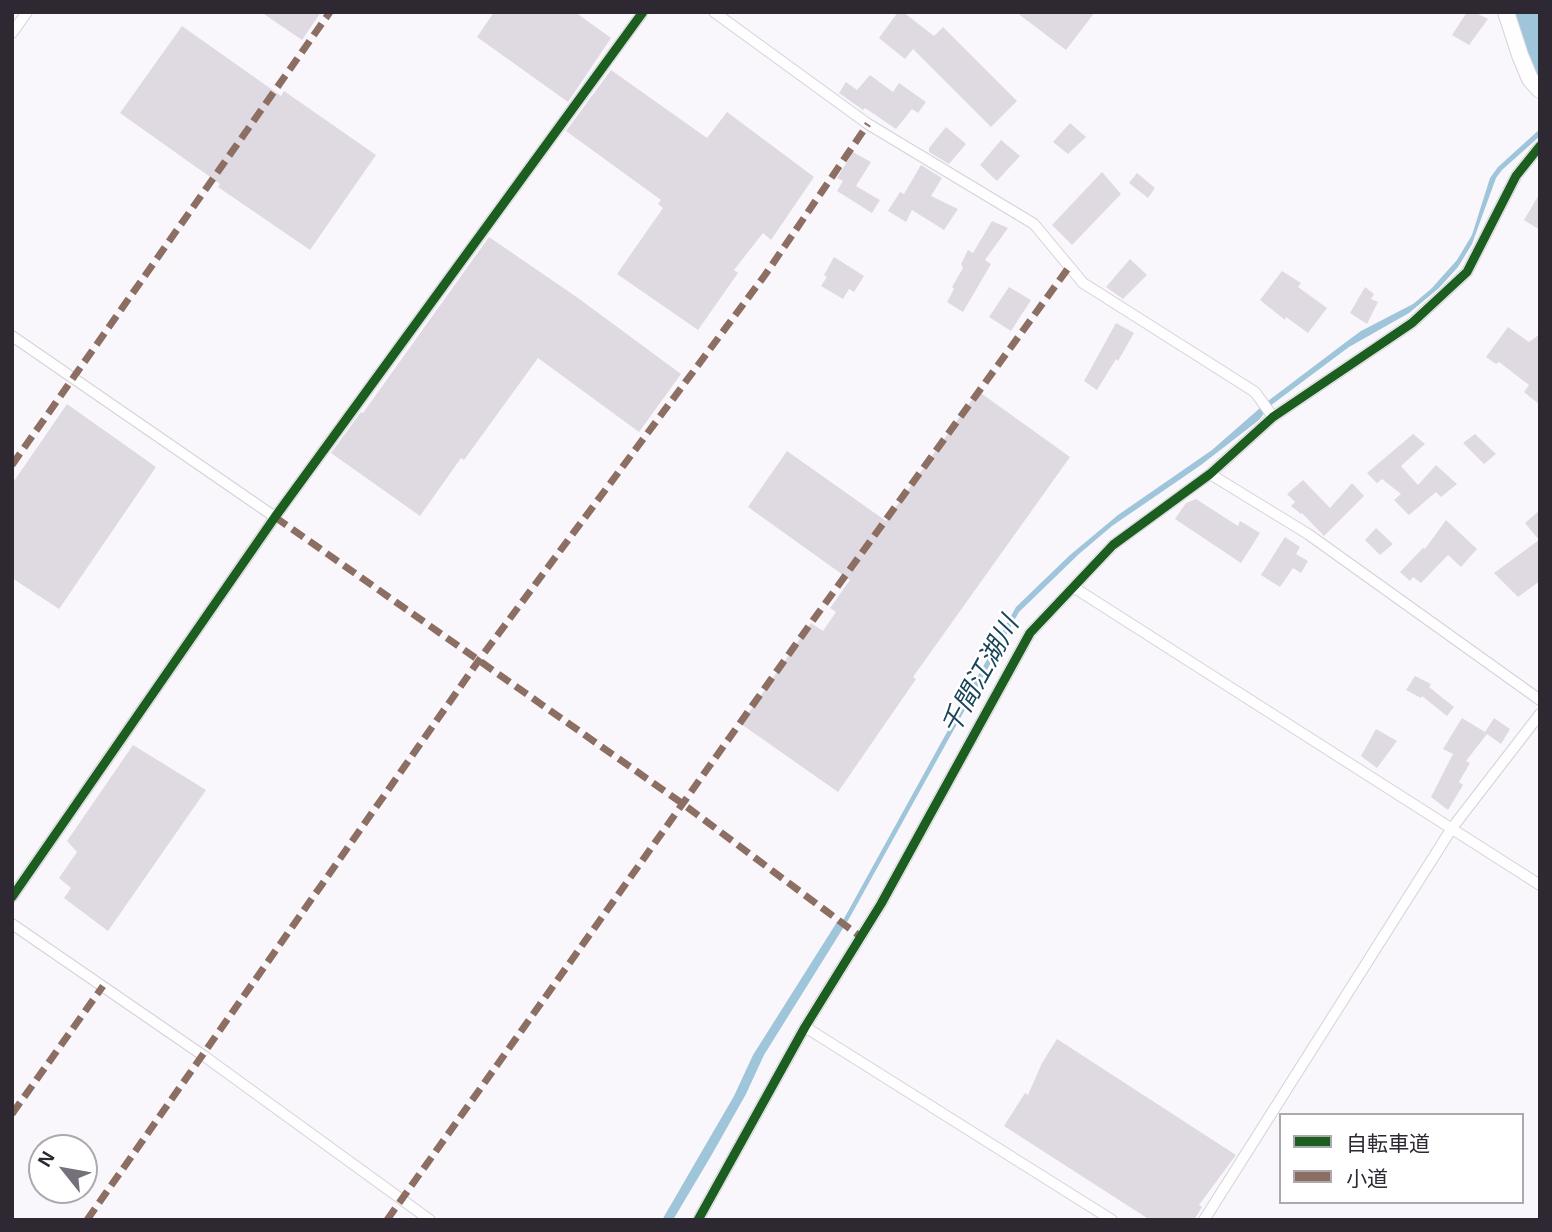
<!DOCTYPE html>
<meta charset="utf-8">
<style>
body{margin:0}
#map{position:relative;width:1552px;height:1232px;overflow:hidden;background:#f9f7fb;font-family:Arial,"Noto Sans JP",sans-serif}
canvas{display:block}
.frame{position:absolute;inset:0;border:14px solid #2e2833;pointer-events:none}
.legend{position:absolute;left:1279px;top:1113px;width:245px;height:91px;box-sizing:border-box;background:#fff;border:2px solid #aba9ad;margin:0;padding:9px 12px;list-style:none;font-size:21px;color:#2e2833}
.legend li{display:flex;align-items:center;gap:14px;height:35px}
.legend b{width:35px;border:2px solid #aba9ad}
.north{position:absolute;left:28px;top:1134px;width:70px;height:70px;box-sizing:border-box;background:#fff;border:2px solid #aba9ad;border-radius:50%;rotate:301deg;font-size:19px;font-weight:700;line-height:28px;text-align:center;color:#2e2833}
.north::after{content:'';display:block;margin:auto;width:24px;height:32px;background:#757079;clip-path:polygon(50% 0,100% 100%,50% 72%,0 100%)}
</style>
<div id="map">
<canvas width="1552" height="1232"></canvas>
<div class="frame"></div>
<ul class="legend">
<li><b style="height:9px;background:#1b5e20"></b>自転車道</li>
<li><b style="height:9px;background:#8d6e63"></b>小道</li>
</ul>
<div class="north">N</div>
</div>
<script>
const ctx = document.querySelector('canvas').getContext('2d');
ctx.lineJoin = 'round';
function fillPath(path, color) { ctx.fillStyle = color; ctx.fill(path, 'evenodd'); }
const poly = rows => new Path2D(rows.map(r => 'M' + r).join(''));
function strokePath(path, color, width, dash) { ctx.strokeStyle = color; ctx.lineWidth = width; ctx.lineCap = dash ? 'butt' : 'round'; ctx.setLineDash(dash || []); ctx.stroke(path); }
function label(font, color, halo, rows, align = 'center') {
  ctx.font = font + ' Arial,"Noto Sans JP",sans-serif'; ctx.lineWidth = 5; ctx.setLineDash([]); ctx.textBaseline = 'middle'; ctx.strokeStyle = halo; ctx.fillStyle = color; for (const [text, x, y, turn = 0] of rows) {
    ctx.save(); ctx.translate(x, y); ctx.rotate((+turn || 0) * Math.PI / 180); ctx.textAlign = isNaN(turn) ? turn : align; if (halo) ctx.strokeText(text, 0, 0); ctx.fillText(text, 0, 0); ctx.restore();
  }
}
fillPath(poly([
 [1540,129,1540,136,1502,170,1496,178,1472,244,1458,267,1439,288,1409,313,1349,347,1270,406,1259,420,1201,465,1112,526,1079,554,1019,612,850,917,764,1055,746,1094,711,1156,673,1220,662,1220,734,1096,753,1055,837,922,841,924,1016,607,1070,555,1118,515,1212,450,1268,401,1346,342,1361,331,1413,304,1431,289,1457,260,1472,235,1490,178,1498,167]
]), '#9fc5db');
strokePath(poly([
 [1526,12,1528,44,1540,70]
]), '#9fc5db', 26);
fillPath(poly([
 [261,12,321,12,302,40],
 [494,12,575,12,611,38,568,102,477,37],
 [898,12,903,12,934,36,943,27,1017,101,991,127,913,49,905,59,879,38],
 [1016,12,1095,12,1066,50],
 [1467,12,1474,12,1488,19,1469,45,1452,35],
 [182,26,281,96,284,91,376,155,310,250,218,187,220,184,120,113],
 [611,70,707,138,727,112,814,177,771,240,763,233,734,270,738,273,698,330,617,274,663,208,658,204,661,200,566,131],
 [870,75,893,92,899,83,926,102,918,113,912,109,896,129,865,108,863,110,839,93,846,82,857,90],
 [1070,123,1086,137,1068,154,1053,142],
 [946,127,966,144,949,164,929,152,929,148],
 [1001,140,1020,156,997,181,980,165],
 [853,152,871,162,856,186,880,200,872,213,837,191,843,181,837,178],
 [921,165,942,178,931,196,958,209,944,230,912,210,906,222,888,211,900,192,904,194],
 [1102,172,1121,194,1072,245,1052,225],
 [1137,173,1155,188,1148,198,1129,183],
 [1540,193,1540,230,1524,220],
 [992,221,1008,228,985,260,991,264,963,312,947,302,954,289,952,287,963,268,961,264,968,250,973,253],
 [489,237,578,298,681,374,639,432,538,358,464,460,461,458,420,516,331,453,361,412,363,413],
 [834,257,864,276,854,292,849,289,843,299,821,286,827,277,824,275],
 [1130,259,1147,275,1123,299,1106,287],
 [1282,271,1301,283,1298,287,1327,308,1308,333,1286,317,1285,320,1260,300],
 [1009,287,1031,300,1011,331,989,317],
 [1365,287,1374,294,1371,299,1378,302,1367,324,1350,313],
 [1116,323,1134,333,1118,361,1116,359,1097,390,1084,381],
 [1508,327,1529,342,1540,334,1540,405,1524,392,1529,385,1499,362,1496,364,1486,357],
 [978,391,1070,457,913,677,916,679,838,792,741,724,811,623,823,631,836,612,830,608,850,580,748,507,787,451,886,521],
 [67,404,156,467,59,609,12,578,12,484],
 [1413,434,1425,444,1401,466,1418,485,1436,465,1457,484,1441,497,1436,492,1409,515,1394,500,1401,494,1382,479,1377,483,1367,473],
 [1475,434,1496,454,1484,464,1463,443],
 [1303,480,1330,508,1352,483,1364,496,1324,536,1302,513,1301,514,1291,506,1295,502,1287,494],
 [1196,499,1238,526,1240,521,1260,533,1241,563,1175,519,1186,503],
 [1540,510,1540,581,1518,597,1494,573,1539,540,1525,523],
 [1446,520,1477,549,1461,567,1448,555,1421,583,1413,577,1410,581,1400,572,1423,548,1425,549],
 [1376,528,1393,544,1380,555,1365,540],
 [1285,537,1300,547,1296,554,1308,561,1301,573,1293,568,1280,587,1261,575],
 [1415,676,1431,684,1429,687,1454,707,1447,716,1422,696,1421,698,1406,690],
 [1462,718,1485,732,1494,718,1510,729,1501,744,1487,734,1466,761,1470,763,1459,782,1463,785,1448,810,1431,797,1453,754,1443,749],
 [1376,729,1397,741,1377,768,1361,756],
 [133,745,206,790,108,931,64,898,71,888,59,878,77,852,67,841],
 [1057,1039,1236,1155,1199,1205,1202,1207,1194,1220,1150,1220,1004,1126,1025,1093,1028,1095,1042,1063]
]), '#dfdae2');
const street = poly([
 [714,12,868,124,1034,224,1083,283,1255,392,1273,417],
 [12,33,27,12],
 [12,336,275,517],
 [1210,474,1308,534,1540,700],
 [1073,587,1540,885],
 [12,897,275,517,643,12],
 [12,924,204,1056,430,1220],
 [805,1027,1112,1220],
 [698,1220,805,1027,881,904,1030,633,1113,545,1210,474,1273,417,1412,323,1467,272,1516,176,1540,146],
 [1204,1220,1452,828,1540,714]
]);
const secondary = poly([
 [1506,12,1520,55,1530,79,1540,90]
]);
strokePath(street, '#d5d1d9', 12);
strokePath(secondary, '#d5d1d9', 18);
strokePath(street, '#fefefe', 10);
strokePath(secondary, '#fefefe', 16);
strokePath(poly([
 [12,465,330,12],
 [275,517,683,804,861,937],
 [12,1114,103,986],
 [87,1220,479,660,765,275,868,124],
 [387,1220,811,623,1069,267]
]), '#8d6e63', 7, [14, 7]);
strokePath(poly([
 [12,897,275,517,643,12],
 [698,1220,805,1027,881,904,1030,633,1113,545,1210,474,1273,417,1412,323,1467,272,1516,176,1540,146]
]), '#1b5e20', 9);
label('italic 26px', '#18455a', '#fff', [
 ["千間江湖川",981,676,-61]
]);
</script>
